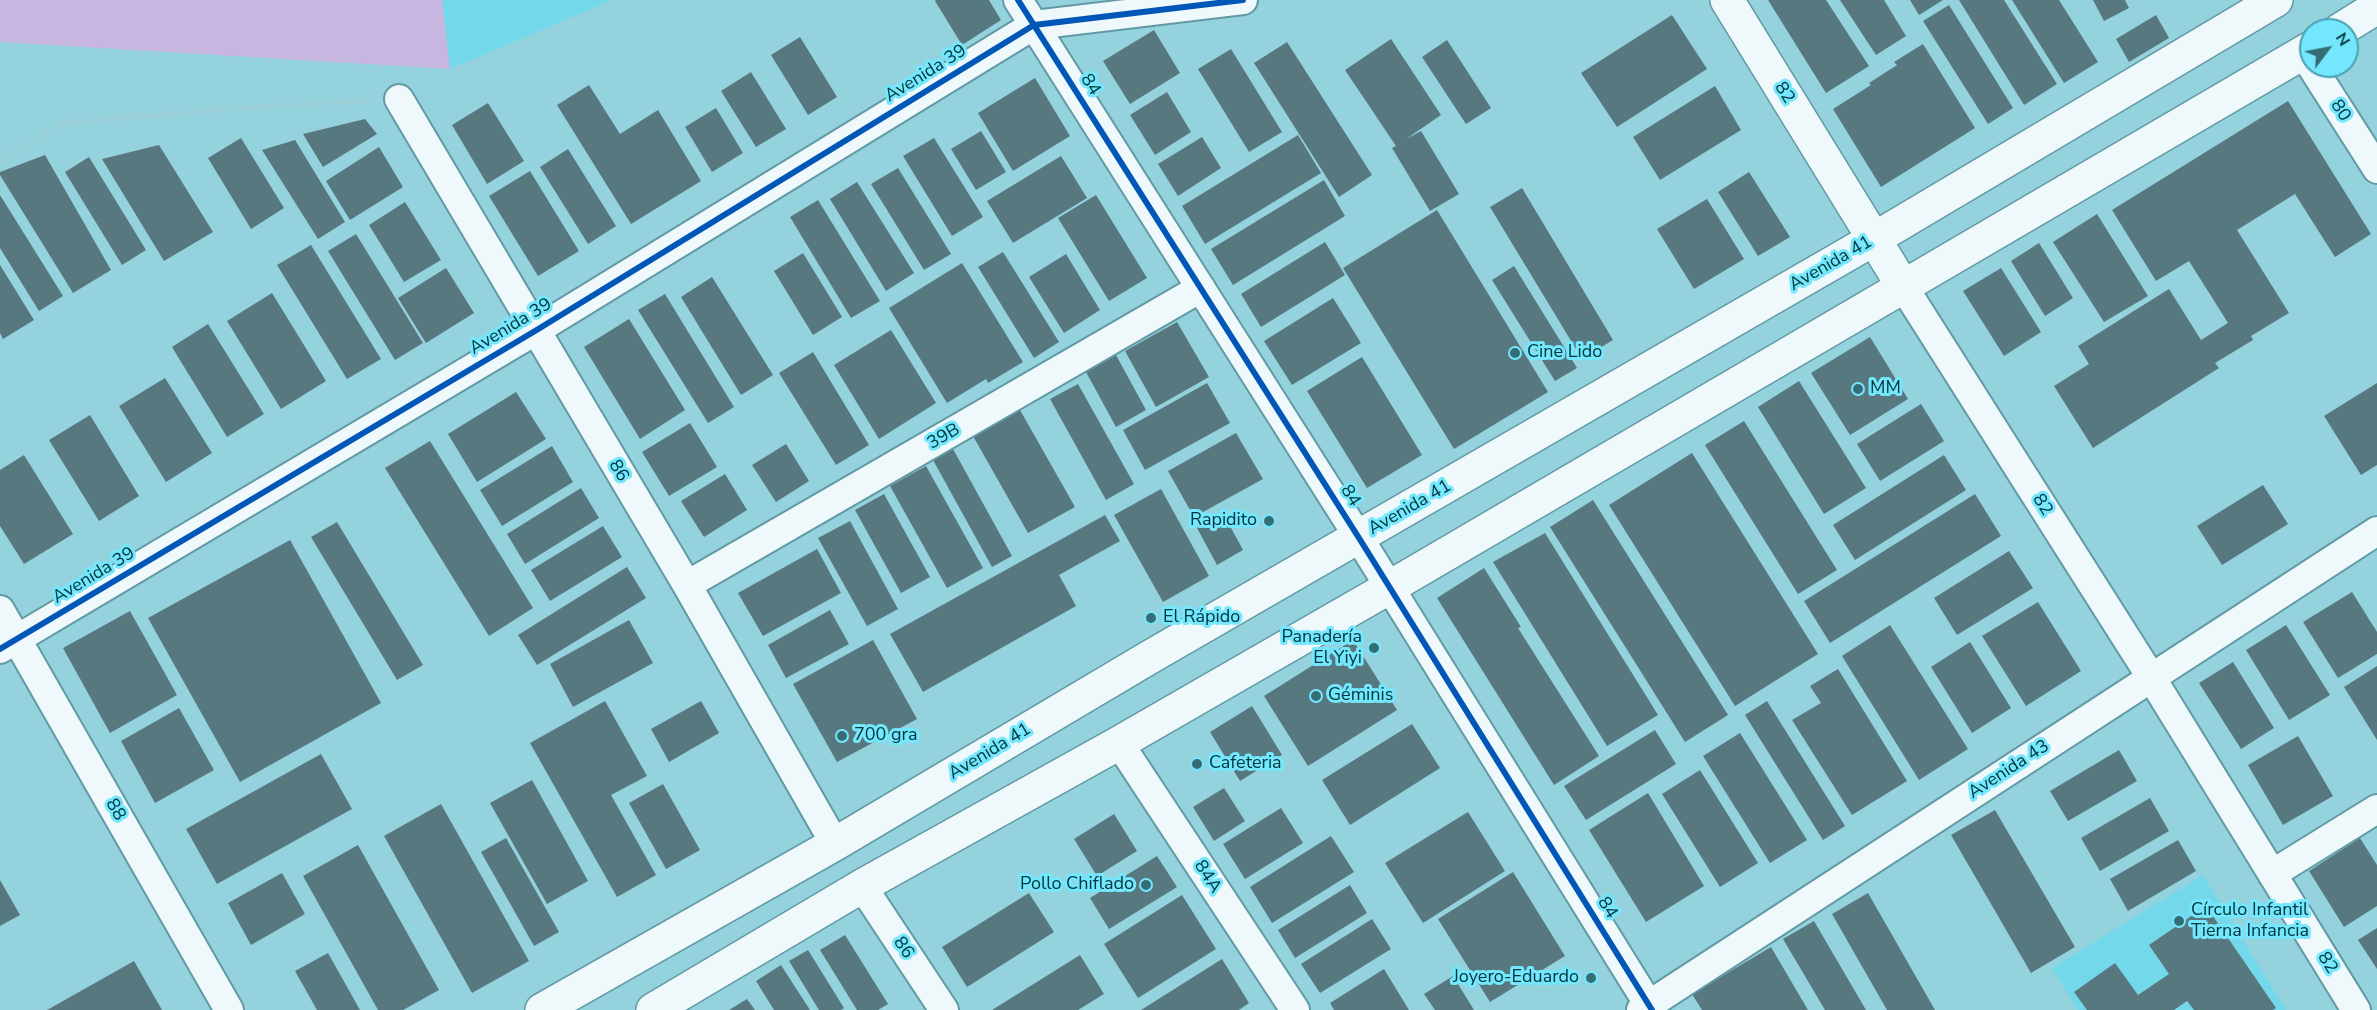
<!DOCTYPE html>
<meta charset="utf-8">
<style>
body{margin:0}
#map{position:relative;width:2377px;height:1010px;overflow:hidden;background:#94d2de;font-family:"Nunito Sans",sans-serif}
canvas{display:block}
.north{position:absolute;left:2299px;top:18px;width:60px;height:60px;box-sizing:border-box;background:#74e7fd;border:2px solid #46a0b1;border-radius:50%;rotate:58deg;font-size:16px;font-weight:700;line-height:24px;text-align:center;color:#00363e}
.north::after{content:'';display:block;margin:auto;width:21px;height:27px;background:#346d76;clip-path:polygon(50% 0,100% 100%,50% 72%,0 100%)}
</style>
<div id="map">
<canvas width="2377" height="1010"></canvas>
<div class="north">N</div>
</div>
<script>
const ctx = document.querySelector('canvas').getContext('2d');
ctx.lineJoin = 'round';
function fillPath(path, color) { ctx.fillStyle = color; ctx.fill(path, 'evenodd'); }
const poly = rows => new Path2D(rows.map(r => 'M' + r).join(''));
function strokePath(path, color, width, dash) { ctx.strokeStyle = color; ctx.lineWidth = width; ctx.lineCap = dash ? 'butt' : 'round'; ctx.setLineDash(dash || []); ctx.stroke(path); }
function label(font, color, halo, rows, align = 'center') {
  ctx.font = font + ' "Nunito Sans",sans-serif'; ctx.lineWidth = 6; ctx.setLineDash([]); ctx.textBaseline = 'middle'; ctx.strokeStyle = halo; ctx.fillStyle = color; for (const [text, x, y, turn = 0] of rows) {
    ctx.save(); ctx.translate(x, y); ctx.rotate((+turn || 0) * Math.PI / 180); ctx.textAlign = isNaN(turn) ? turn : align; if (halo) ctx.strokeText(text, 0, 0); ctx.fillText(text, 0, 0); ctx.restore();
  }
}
fillPath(poly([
 [442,0,612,0,450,69],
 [2203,875,2286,1010,2078,1010,2052,968]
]), '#74d8eb');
fillPath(poly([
 [0,0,442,0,450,69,0,42]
]), '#c6b6e0');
fillPath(poly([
 [936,0,989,0,1001,20,962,45,935,1],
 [1768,0,1826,0,1869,66,1826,93],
 [1840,0,1884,0,1906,36,1876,55],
 [1910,0,1943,0,1919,15],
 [1959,0,2004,0,2057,84,2024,105],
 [2012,0,2059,0,2098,62,2064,83],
 [2093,0,2125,0,2129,8,2104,21],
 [1949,5,2013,108,1988,124,1923,21],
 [1672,15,1707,69,1617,127,1581,73],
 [2156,15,2169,38,2129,62,2116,39],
 [1154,30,1180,73,1130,104,1103,61],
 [800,37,837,97,808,115,771,55],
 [1391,39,1441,115,1406,139,1421,131,1459,194,1430,211,1392,148,1396,146,1345,70],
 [1447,40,1491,108,1466,124,1422,57],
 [1287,42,1372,175,1339,197,1254,63],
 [1923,44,1975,128,1881,187,1833,109,1871,85,1869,83,1897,65,1894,62],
 [1231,49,1282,132,1249,152,1198,69],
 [751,72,786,129,756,147,721,91],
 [1035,78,1070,136,1013,171,978,113],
 [589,85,620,134,658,110,701,181,631,224,557,105],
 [1715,86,1741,130,1660,180,1633,137],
 [1167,92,1191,132,1155,155,1130,115],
 [2288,101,2371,234,2335,257,2295,194,2237,230,2289,313,2251,336,2253,340,2215,363,2219,368,2093,448,2054,386,2089,364,2078,346,2169,289,2201,340,2228,323,2189,261,2156,281,2112,210],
 [488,103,524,161,487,184,452,125],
 [716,108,743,153,712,172,685,127],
 [365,119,377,134,323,167,303,134],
 [981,131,1006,172,976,190,951,149],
 [1298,135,1321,173,1205,244,1182,206],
 [1202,137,1221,168,1178,196,1158,164],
 [241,138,284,208,251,229,208,158],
 [934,138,983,217,952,236,903,156],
 [295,140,345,222,318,239,262,150],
 [159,145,213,232,164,261,102,159],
 [379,147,403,187,350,220,326,181],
 [568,149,616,226,588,244,540,167],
 [45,155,111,270,73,293,0,175,0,172],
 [1061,156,1087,198,1013,243,987,201],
 [89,157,146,250,122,265,65,172],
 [898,168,951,254,924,270,871,184],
 [530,171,579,251,538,276,489,196],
 [1749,172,1790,237,1758,256,1718,192],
 [1324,180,1345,216,1233,285,1211,249],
 [857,182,914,273,886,291,830,199],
 [1522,188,1613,340,1582,359,1490,207],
 [0,195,63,296,39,311,0,248],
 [1096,195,1147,278,1109,301,1058,218],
 [1707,199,1744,259,1694,289,1657,229],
 [818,200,880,301,851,318,790,217],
 [405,202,441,260,404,282,369,225],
 [1437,210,1548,392,1454,449,1343,268],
 [2097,214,2148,296,2104,322,2053,242],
 [356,234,423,343,395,360,328,251],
 [1325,242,1345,275,1261,327,1241,294],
 [2039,243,2073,298,2045,316,2011,261],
 [311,245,381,359,347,379,277,265],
 [1003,252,1059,342,1034,358,978,267],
 [803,253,842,317,813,335,774,271],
 [1066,254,1100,310,1064,333,1029,277],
 [962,263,1023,362,988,383,986,379,947,403,889,308],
 [0,265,34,320,3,339,0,333],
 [1514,266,1577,368,1555,381,1492,280],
 [446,268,474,313,426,343,398,298],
 [2001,268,2041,332,2004,356,1963,291],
 [712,277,773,375,741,395,681,297],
 [272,293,326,381,281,409,227,321],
 [665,294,734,407,708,423,638,310],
 [1333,298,1361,343,1292,385,1264,341],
 [629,319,685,410,640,439,584,347],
 [1177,322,1209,377,1156,407,1125,351],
 [208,324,264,414,227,437,172,347],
 [891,330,936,403,879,439,834,365],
 [1870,337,1908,399,1850,435,1811,373],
 [813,352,869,445,836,465,779,373],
 [1116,355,1146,410,1116,427,1086,372],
 [1362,357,1422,455,1367,488,1307,391],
 [165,378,212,453,166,482,119,406],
 [1799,381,1866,488,1824,514,1758,407],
 [1207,383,1230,423,1145,470,1123,430],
 [2377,383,2377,465,2361,475,2324,416],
 [1078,384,1134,484,1106,500,1050,399],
 [516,392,546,439,477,482,448,434],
 [1921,404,1944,441,1880,481,1857,444],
 [1020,410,1075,507,1028,533,973,436],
 [90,415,139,496,99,521,49,440],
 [1744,421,1837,570,1798,594,1705,445],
 [690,423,717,467,669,496,642,452],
 [1236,433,1263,479,1194,517,1168,471],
 [430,441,533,608,489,636,385,468],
 [786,444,809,481,776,502,752,465],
 [552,446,573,482,502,526,480,490],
 [953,449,1012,556,992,567,933,460],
 [1692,453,1818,654,1735,706,1609,505],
 [24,455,73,534,24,564,0,526,0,470],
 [1944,455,1966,490,1855,560,1833,525],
 [926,466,983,568,947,588,890,486],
 [725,474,747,510,704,537,681,501],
 [2263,485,2288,524,2222,565,2197,526],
 [581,488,599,518,525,564,507,534],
 [1161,489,1209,576,1163,602,1114,515],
 [884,494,930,577,901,593,855,510],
 [1975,494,2001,536,1830,643,1804,601],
 [1593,500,1728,715,1685,742,1550,527],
 [1223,513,1243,550,1217,565,1197,528],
 [1105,515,1120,541,1059,575,1076,606,923,692,890,634],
 [850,521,898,609,867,626,818,538],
 [337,522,423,665,397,680,311,537],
 [603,526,622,557,550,601,531,570],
 [1545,533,1658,715,1607,746,1493,562],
 [290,540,381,703,240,782,148,618],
 [817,549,841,593,763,636,738,593],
 [2009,551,2033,588,1957,635,1934,598],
 [627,567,646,598,537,665,518,635],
 [1484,568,1521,627,1518,628,1599,756,1554,785,1437,598],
 [2352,592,2377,632,2377,654,2338,678,2303,622],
 [2038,602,2081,671,2026,706,1982,636],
 [830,610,849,644,786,678,768,645],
 [130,611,177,695,110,733,63,648],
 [629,620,653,663,573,707,550,664],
 [1890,625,1968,749,1919,780,1842,656],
 [2286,625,2330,695,2289,720,2246,650],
 [873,640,917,719,837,762,793,684],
 [1353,640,1397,710,1308,766,1264,696],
 [1970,642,2011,708,1972,733,1931,667],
 [2233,662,2274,728,2241,749,2199,683],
 [2377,666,2377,740,2344,687],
 [1838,669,1907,781,1852,815,1792,720,1821,703,1810,686],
 [605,701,647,776,611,795,656,875,617,897,530,743],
 [701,701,719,733,669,762,651,729],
 [1767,701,1845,826,1823,840,1745,715],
 [1252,706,1282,755,1240,781,1210,732],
 [179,708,214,770,155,803,121,741],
 [1412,724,1440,768,1350,825,1322,780],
 [1655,730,1676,764,1586,820,1564,786],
 [1740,733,1807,840,1770,863,1703,756],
 [2298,736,2333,796,2283,825,2248,765],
 [2119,750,2137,781,2068,821,2050,791],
 [321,754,352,809,217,884,186,829],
 [1700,770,1758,863,1720,887,1662,794],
 [532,780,588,881,547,904,490,803],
 [663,784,700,850,666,869,629,803],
 [1224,788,1245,821,1214,841,1193,807],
 [1648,793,1704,886,1646,922,1589,830],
 [2150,798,2169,831,2100,871,2081,838],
 [441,804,529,961,472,993,384,836],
 [1281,808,1303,843,1245,879,1223,844],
 [1995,810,2075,947,2031,973,1951,835],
 [1468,812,1505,871,1423,923,1385,863],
 [1114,814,1137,851,1097,876,1074,839],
 [1331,836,1354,872,1272,923,1250,887],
 [506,838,559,932,534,946,481,852],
 [2360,838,2377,865,2377,906,2344,927,2309,871],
 [2178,840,2196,871,2128,911,2110,879],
 [358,845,439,990,403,1010,378,1010,303,876],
 [1157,856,1177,887,1109,929,1090,898],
 [1513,872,1565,956,1490,1002,1438,919],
 [282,873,305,914,251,945,228,903],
 [0,880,20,915,0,926],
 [1350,885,1367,913,1295,958,1278,930],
 [1029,893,1054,932,967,987,942,947],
 [1868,893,1935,1010,1887,1010,1832,914],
 [1182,895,1216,949,1138,998,1104,944],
 [2206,906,2276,1008,2273,1010,2194,1010,2187,1001,2174,1010,2087,1010,2074,992,2115,963,2138,995,2169,974,2149,945],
 [1372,919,1391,949,1320,993,1301,964],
 [1814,921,1866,1010,1825,1010,1783,939],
 [2377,928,2377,969,2358,940],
 [845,935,888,1004,878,1010,857,1010,820,950],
 [1771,947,1808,1010,1702,1010,1692,994],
 [808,950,844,1008,841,1010,819,1010,789,961],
 [328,953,360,1010,317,1010,295,971],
 [1080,955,1104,994,1078,1010,992,1010],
 [1222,959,1249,1003,1239,1010,1141,1010],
 [134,961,162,1010,47,1010],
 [781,965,810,1010,774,1010,756,981],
 [1384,969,1409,1010,1334,1010,1330,1003],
 [1453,976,1474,1010,1435,1010,1424,994],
 [747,999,755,1010,729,1010]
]), '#58787f');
const minor = poly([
 [1018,0,1359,538,1652,1010],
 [2303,53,2377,169],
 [399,99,687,585,835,844],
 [1903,286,2151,677,2356,1010],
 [687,585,1201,288],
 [0,610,229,1010],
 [0,649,535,331,1034,25,1243,0],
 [1119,743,1295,1010],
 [2272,874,2377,809],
 [862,886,944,1010],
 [1641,1010,2377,531]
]);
const tertiary = poly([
 [1727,0,1903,286]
]);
const primary = poly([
 [2340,30,2377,7],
 [542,1010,835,844,1150,657,1874,239,2276,0],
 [653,1010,862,886,1119,743,1390,587,2311,48]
]);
strokePath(minor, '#619aa4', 32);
strokePath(tertiary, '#619aa4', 36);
strokePath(primary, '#619aa4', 36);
strokePath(poly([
 [0,161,63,123,239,108,368,101]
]), '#b7cacd', 4, [1.5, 4.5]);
strokePath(minor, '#eff8fa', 28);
strokePath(tertiary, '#eff8fa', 33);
strokePath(primary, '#eff8fa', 33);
strokePath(poly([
 [1018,0,1359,538,1652,1010],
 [0,649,535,331,1034,25,1243,0]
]), '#0057b8', 6);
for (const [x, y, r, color] of [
 [1515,353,6,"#346d76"],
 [1858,389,6,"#346d76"],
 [1269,521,6,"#346d76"],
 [1151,618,6,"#346d76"],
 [1374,648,6,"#346d76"],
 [1316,696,6,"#346d76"],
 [842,736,6,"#346d76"],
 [1197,764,6,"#346d76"],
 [1146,885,6,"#346d76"],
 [2179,921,6,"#346d76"],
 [1591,978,6,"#346d76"]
]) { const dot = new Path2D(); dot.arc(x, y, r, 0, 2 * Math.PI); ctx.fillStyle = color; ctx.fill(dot); strokePath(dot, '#74e7fd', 2); }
label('18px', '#00363e', '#74e7fd', [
 ["Avenida 39",926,74,-32],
 ["84",1090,85,58],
 ["82",1784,93,58],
 ["80",2340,111,57],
 ["Avenida 41",1831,264,-30],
 ["Avenida 39",511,327,-31],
 ["39B",944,437,-30],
 ["86",618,471,59],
 ["84",1350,496,58],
 ["82",2042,505,58],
 ["Avenida 41",1410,508,-30],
 ["Avenida 39",94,576,-31],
 ["Avenida 41",990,752,-31],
 ["Avenida 43",2009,770,-33],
 ["88",115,810,60],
 ["84A",1207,877,57],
 ["84",1607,908,58],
 ["86",903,948,56],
 ["82",2327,963,58]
]);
label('18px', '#00363e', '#74e7fd', [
 ["Cine Lido",1527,353],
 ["MM",1870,389],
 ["Rapidito",1257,521,"right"],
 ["El Rápido",1163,618],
 ["Panadería",1362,638,"right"],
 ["El Yiyi",1362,659,"right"],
 ["Géminis",1328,696],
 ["700 gra",854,736],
 ["Cafeteria",1209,764],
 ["Pollo Chiflado",1134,885,"right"],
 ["Círculo Infantil",2191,911],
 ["Tierna Infancia",2191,932],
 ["Joyero-Eduardo",1579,978,"right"]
], 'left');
</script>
